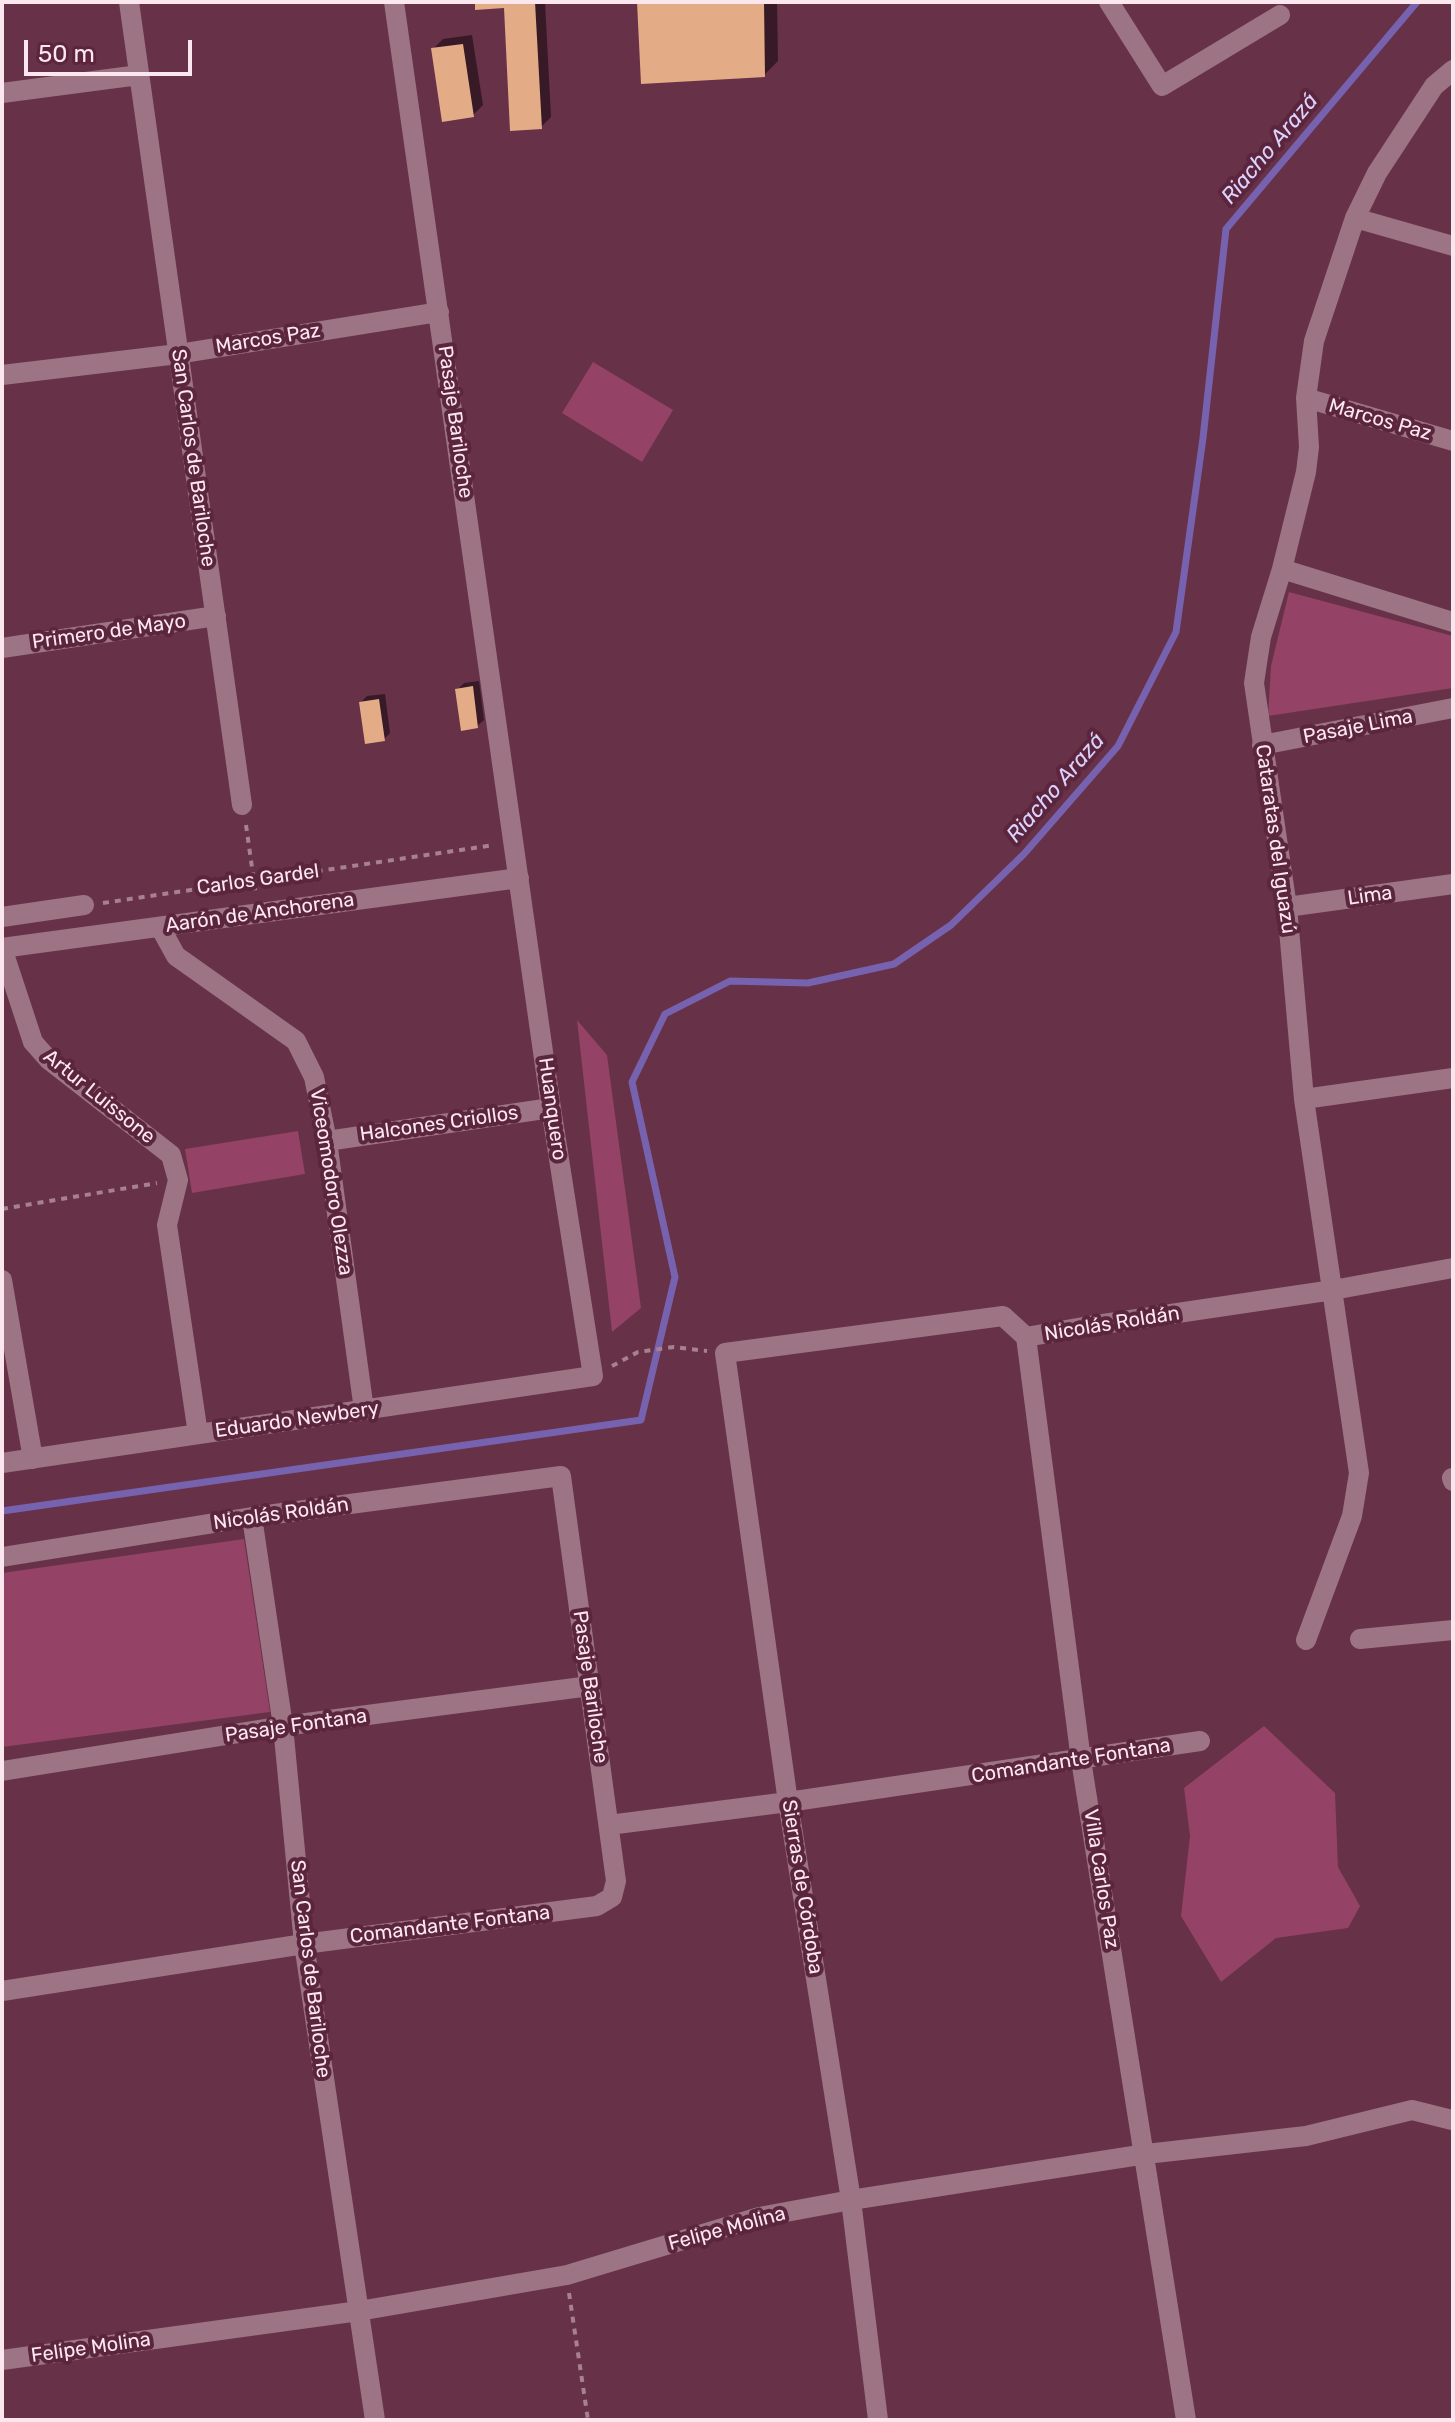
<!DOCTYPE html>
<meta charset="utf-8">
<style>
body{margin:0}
#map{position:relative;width:1455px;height:2422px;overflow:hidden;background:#673148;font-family:Rubik,sans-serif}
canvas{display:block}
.frame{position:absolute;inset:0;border:4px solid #fce7ee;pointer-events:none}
.scale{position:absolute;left:24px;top:40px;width:168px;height:36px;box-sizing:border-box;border:4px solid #fce7ee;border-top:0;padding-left:10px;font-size:24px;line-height:28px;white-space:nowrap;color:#fce7ee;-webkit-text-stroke:6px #5b263d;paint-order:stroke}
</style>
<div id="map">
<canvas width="1455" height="2422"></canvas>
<div class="frame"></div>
<div class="scale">50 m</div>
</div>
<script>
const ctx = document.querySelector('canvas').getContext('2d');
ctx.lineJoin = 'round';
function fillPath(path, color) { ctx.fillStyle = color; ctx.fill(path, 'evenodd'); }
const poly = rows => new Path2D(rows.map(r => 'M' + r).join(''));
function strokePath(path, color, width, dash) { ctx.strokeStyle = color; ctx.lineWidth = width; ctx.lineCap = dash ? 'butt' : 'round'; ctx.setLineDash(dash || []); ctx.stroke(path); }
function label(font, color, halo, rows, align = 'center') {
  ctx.font = font + ' Rubik,sans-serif'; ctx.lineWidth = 8; ctx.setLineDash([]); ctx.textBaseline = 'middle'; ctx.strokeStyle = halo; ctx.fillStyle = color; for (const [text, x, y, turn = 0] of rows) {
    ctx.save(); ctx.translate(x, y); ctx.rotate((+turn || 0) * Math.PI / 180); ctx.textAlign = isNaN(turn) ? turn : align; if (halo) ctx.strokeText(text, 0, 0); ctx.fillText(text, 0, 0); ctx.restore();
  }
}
fillPath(poly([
 [593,362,673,410,642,462,562,413],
 [1289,592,1453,636,1453,688,1268,716,1271,666],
 [577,1020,607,1055,641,1308,612,1332],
 [298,1131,305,1174,192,1193,185,1149],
 [244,1539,270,1712,2,1747,2,1573],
 [1264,1726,1335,1793,1338,1867,1360,1906,1348,1928,1276,1938,1221,1982,1181,1916,1190,1836,1184,1788]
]), '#944266');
fillPath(poly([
 [477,2,545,2,551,117,541,127,506,6],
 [639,2,777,2,778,61,764,75],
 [472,35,483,105,473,115,433,49,443,39],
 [479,681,484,720,477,726,458,689,464,683],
 [385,694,390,733,384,739,361,702,367,696]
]), '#0007');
strokePath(poly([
 [2,1511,641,1420,675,1277,632,1082,665,1014,730,981,808,983,894,964,951,925,1024,854,1118,746,1176,632,1203,438,1226,229,1417,2]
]), '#7762af', 7);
fillPath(poly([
 [475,2,535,2,542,129,510,131,504,8,475,10],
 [637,2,764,2,765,77,641,84],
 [463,44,474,117,442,122,431,48],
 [473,686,478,728,461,731,455,689],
 [379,699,385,741,365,744,359,702]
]), '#e3ac87');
strokePath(poly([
 [246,825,256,896],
 [103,903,494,845],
 [2,1209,157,1183],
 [612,1366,638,1352,674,1347,707,1351],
 [569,2293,588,2420]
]), '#a88191', 4, [6, 6]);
strokePath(poly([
 [129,2,242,805],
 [1109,2,1162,86,1280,15],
 [2,93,139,75],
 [1355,218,1453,246],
 [2,375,178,354,439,312],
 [1306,398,1453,441],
 [1282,569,1453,622],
 [2,648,216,616],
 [1262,745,1453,708],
 [1287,907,1453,884],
 [2,917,84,905],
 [160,927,176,956,296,1041,314,1077,327,1141,364,1410],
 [2,948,33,1042,48,1059,171,1155,178,1180,167,1225,198,1434],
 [2,948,519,878],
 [1304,1099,1453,1078],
 [327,1141,551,1108],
 [2,1280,33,1459],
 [1026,1337,1081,1760,1186,2420],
 [2,1463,593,1376,551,1108,394,2],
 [1452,1478,1453,1481],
 [252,1517,283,1726,304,1944,375,2420],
 [2,1557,252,1517,561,1476,616,1881,612,1897,597,1906,304,1944,2,1991],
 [1360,1639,1453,1630],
 [1306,1640,1352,1516,1359,1473,1304,1099,1287,907,1254,683,1261,637,1282,569,1306,472,1309,447,1306,398,1314,341,1355,218,1377,173,1434,86,1453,70],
 [2,1771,283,1726,590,1686],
 [609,1825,788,1802,1200,1741],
 [2,2360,359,2311,567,2275,759,2217,851,2200,1146,2154,1306,2136,1412,2110,1452,2120],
 [878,2420,851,2200,788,1802,725,1353,1003,1316,1026,1337,1083,1327,1333,1290,1453,1268]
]), '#9c7483', 20);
label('20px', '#fce7ee', '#5b263d', [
 ["Marcos Paz",268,339,-9],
 ["Marcos Paz",1380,420,16],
 ["Pasaje Bariloche",455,422,82],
 ["San Carlos de Bariloche",193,458,82],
 ["Primero de Mayo",109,632,-8],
 ["Pasaje Lima",1358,727,-11],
 ["Cataratas del Iguazú",1275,839,82],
 ["Carlos Gardel",258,880,-8],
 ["Lima",1370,896,-8],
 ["Aarón de Anchorena",260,913,-8],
 ["Artur Luissone",99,1097,39],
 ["Huanquero",552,1109,82],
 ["Halcones Criollos",439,1124,-8],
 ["Viceomodoro Olezza",331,1182,81],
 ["Nicolás Roldán",1112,1324,-9],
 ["Eduardo Newbery",297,1420,-8],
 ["Nicolás Roldán",281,1514,-8],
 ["Pasaje Bariloche",590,1687,82],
 ["Pasaje Fontana",296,1726,-8],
 ["Comandante Fontana",1071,1761,-9],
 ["Villa Carlos Paz",1101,1879,81],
 ["Sierras de Córdoba",802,1887,81],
 ["Comandante Fontana",450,1925,-7],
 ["San Carlos de Bariloche",310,1969,83],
 ["Felipe Molina",727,2229,-15],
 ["Felipe Molina",91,2348,-8]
]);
label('italic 22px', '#dbd2fd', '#5b263d', [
 ["Riacho Arazá",1270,149,-50],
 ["Riacho Arazá",1056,788,-49]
]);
</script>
